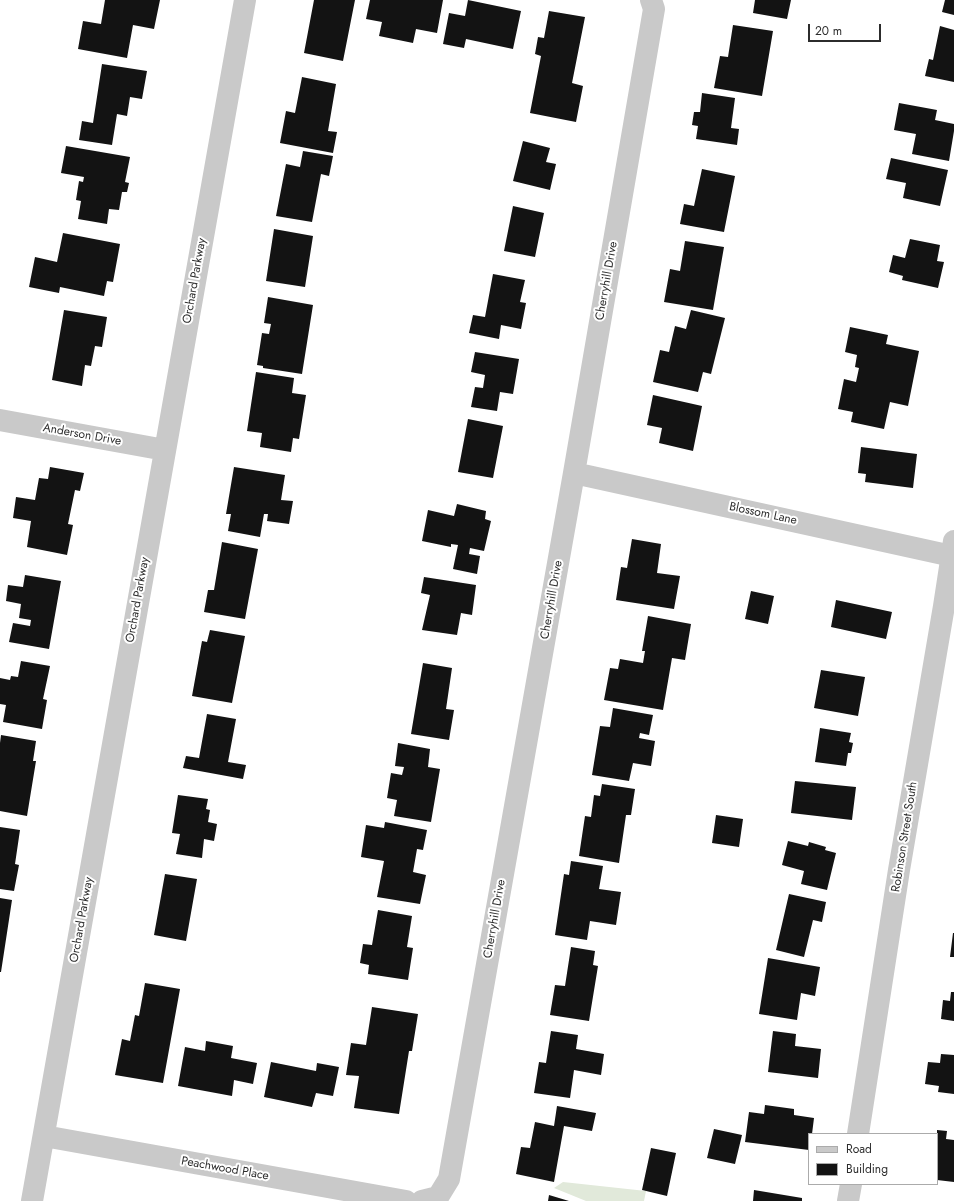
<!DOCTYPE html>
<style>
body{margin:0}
#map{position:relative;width:954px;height:1201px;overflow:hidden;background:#fff;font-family:Jost,sans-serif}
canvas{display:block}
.legend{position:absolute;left:808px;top:1133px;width:130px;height:52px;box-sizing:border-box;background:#fff;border:1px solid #ababab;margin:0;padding:5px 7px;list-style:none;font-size:12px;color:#2c2c2c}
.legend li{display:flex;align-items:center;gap:8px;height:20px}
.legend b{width:20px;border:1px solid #ababab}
.scale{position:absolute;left:808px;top:24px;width:73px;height:18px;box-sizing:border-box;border:2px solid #2c2c2c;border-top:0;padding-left:5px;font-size:12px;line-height:14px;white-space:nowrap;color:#2c2c2c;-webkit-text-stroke:3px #fff;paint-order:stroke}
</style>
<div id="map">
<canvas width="954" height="1201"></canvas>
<ul class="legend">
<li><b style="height:5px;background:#c9c9c9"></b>Road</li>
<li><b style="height:11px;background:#131313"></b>Building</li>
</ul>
<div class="scale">20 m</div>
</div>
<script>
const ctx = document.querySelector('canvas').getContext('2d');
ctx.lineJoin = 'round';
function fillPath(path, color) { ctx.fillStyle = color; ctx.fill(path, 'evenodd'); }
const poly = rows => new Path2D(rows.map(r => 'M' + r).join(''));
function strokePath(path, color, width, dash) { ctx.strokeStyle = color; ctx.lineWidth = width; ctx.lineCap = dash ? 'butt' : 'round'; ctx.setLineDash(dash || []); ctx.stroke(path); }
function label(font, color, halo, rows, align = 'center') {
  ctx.font = font + ' Jost,sans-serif'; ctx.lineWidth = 4; ctx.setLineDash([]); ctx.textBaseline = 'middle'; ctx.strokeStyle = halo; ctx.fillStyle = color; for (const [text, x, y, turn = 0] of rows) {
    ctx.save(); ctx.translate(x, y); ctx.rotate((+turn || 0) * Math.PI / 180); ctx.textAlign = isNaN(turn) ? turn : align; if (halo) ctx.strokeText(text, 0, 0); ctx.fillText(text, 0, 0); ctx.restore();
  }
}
fillPath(poly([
 [563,1182,646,1191,644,1201,586,1201,554,1188]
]), '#e1e9da');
fillPath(poly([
 [105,0,160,0,154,29,133,25,127,58,78,49,83,21,101,24],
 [314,0,355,0,343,61,304,53],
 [370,0,443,0,437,33,416,29,413,43,379,36,382,22,366,19],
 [468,0,521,11,513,49,466,39,464,48,443,44,449,13,465,16],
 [755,0,791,0,787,19,753,13],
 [945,0,954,0,954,15,942,12],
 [549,11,585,17,572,83,583,86,576,122,530,113,541,56,535,54,538,37,544,38],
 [733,25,773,31,762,96,714,88,720,56,728,57],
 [940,26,954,30,954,82,925,76,929,59,933,60],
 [102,64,147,71,142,99,130,97,127,116,117,114,112,145,79,140,82,121,93,123],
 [302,77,336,84,328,131,337,132,333,153,280,143,286,111,295,113],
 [702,93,735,98,731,128,739,129,737,145,696,139,698,126,692,125,694,112,700,112],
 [899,103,937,110,935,120,954,124,954,131,949,161,912,154,916,134,894,130],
 [523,141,550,148,546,162,556,164,550,190,513,181],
 [66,146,130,157,125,182,129,183,127,192,122,192,119,210,109,209,107,224,78,219,81,201,76,200,79,181,83,182,84,177,61,173],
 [303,151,333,156,329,176,321,174,312,222,276,216,286,164,300,167],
 [891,158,948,170,940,206,903,198,906,183,886,179],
 [702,169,735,176,724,232,680,224,684,204,694,206],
 [513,206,544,213,535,257,504,251],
 [274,229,313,236,305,287,266,281],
 [63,233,120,244,113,282,107,281,104,296,60,287,59,293,29,287,35,257,57,262],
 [910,239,940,245,937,261,944,262,938,288,902,280,903,276,889,272,893,255,905,258],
 [685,241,724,247,713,310,664,302,670,269,680,271],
 [493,274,525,280,520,302,526,303,521,329,501,325,499,339,469,333,473,315,485,317],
 [268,297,313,305,302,374,263,368,263,366,257,365,262,333,269,334,271,324,264,323],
 [64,310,107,317,102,347,95,346,91,366,85,365,82,386,52,380],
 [691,310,725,318,711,374,703,372,698,392,653,382,660,350,669,352,675,326,686,329],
 [850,327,888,335,886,344,919,351,908,406,890,402,884,429,851,422,853,412,838,409,844,379,856,382,859,368,855,367,857,355,845,352],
 [475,352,519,359,513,394,500,392,497,411,471,407,475,387,483,388,485,375,471,372],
 [256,372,294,378,292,393,306,395,299,439,293,438,291,452,260,447,262,433,247,431],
 [653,395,702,406,693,451,659,443,662,428,647,425],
 [468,419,503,426,493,478,458,472],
 [861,447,917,454,913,488,865,482,866,474,858,473],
 [50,467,84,473,80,491,75,490,68,524,73,525,67,555,27,547,31,521,13,518,16,497,35,500,39,478,48,479],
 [234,467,285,475,281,500,293,501,289,524,267,521,268,514,264,514,260,537,228,531,231,514,226,514],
 [457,504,486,511,485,519,491,521,484,551,470,548,469,554,480,556,477,574,453,569,458,545,451,544,451,547,422,541,428,510,454,516],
 [632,539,661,544,657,573,680,576,674,609,616,600,621,567,627,568],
 [222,542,258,549,245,619,204,612,208,590,214,590],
 [25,575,61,581,49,649,9,642,13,623,30,626,31,620,19,618,21,604,6,601,8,585,23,587],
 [424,577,476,585,472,615,461,613,457,635,422,630,430,595,421,593],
 [751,591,774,596,768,624,745,619],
 [836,600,892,612,886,639,831,627],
 [648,616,691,624,685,660,672,658,663,710,604,700,610,668,618,669,620,659,643,663,645,651,642,651],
 [210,630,245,636,232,703,192,696,202,641,207,642],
 [21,661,50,666,43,699,47,700,42,729,3,722,6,705,0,704,0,678,10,680,11,676,18,677],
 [423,663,452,668,446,709,454,710,449,740,411,734],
 [821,670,865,677,858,716,814,708],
 [613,708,653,715,649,735,640,733,639,738,655,741,651,766,633,763,629,781,592,775,600,726,610,727],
 [207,714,236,719,228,762,246,765,243,779,183,768,186,756,199,758],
 [820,728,851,733,849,742,853,743,851,753,848,753,846,766,815,762],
 [1,735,36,741,33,761,36,761,27,816,0,811,0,743],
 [398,743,430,749,428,767,440,769,431,822,394,816,397,800,387,798,391,773,402,775,404,767,395,766],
 [795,781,856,787,852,820,791,813],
 [602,784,635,789,631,815,626,815,619,863,579,856,585,816,591,817,594,795,600,796],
 [178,795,208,799,206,809,210,810,208,822,217,824,214,841,204,839,202,858,176,854,180,834,172,833],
 [716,815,743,819,739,847,712,843],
 [385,822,427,830,423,850,417,849,413,872,426,875,420,904,377,897,384,861,361,857,366,825,384,828],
 [0,827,20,830,15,864,19,865,14,891,0,889],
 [788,841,808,846,809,842,826,847,825,850,836,853,827,890,801,884,804,871,782,865],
 [571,861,603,866,599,889,621,892,616,925,590,921,587,940,555,935,564,874,569,875],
 [165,874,197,879,186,941,154,935],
 [789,894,826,902,822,922,813,920,804,957,776,950],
 [0,898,12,900,1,972,0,972],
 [378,910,412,916,407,947,413,948,408,980,368,974,369,965,360,963,363,944,372,945],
 [953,933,954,933,954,957,950,957],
 [571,947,595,951,593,965,598,966,589,1021,550,1015,555,985,565,986],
 [768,958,820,967,815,996,801,993,797,1020,759,1014],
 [145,983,180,989,163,1083,115,1075,122,1039,130,1041,135,1015,139,1016],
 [951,992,954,992,954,1021,941,1019,943,1000,950,1001],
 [372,1007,418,1014,412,1051,409,1051,399,1114,354,1108,359,1076,346,1075,351,1043,366,1045],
 [551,1031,578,1035,576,1049,604,1054,601,1075,574,1070,570,1098,534,1093,539,1062,546,1063],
 [773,1031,796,1034,795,1046,821,1049,818,1078,768,1072],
 [206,1041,233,1046,231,1058,257,1063,253,1084,234,1080,232,1096,178,1086,185,1047,205,1051],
 [941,1054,954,1055,954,1094,938,1092,939,1086,925,1084,928,1062,940,1063],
 [271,1062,316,1071,317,1063,339,1067,333,1096,316,1093,312,1107,264,1097],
 [765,1105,794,1109,794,1115,814,1118,812,1134,809,1134,809,1150,745,1142,749,1112,764,1114],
 [557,1106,596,1113,592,1131,564,1126,554,1182,516,1174,521,1147,530,1148,535,1122,554,1126],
 [714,1129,742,1135,735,1164,707,1158],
 [937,1130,947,1131,946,1139,954,1140,954,1182,937,1180],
 [651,1148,676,1153,667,1196,642,1190],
 [754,1190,802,1198,802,1201,753,1201],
 [549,1195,569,1201,548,1201]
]), '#131313');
strokePath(poly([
 [0,420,165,450],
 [574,473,952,556],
 [858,1134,899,870,944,606,954,541],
 [44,1136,406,1201],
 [32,1201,245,0],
 [422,1201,438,1197,449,1179,574,473,654,9,651,0],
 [848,1201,851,1184]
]), '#c9c9c9', 22);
label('12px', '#2c2c2c', '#fff', [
 ["Orchard Parkway",195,281,-80],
 ["Cherryhill Drive",607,281,-80],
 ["Anderson Drive",82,435,10],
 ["Blossom Lane",763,514,12],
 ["Orchard Parkway",138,600,-80],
 ["Cherryhill Drive",552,600,-80],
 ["Robinson Street South",905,837,-81],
 ["Cherryhill Drive",495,919,-80],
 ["Orchard Parkway",82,920,-80],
 ["Peachwood Place",225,1169,10]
]);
</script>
